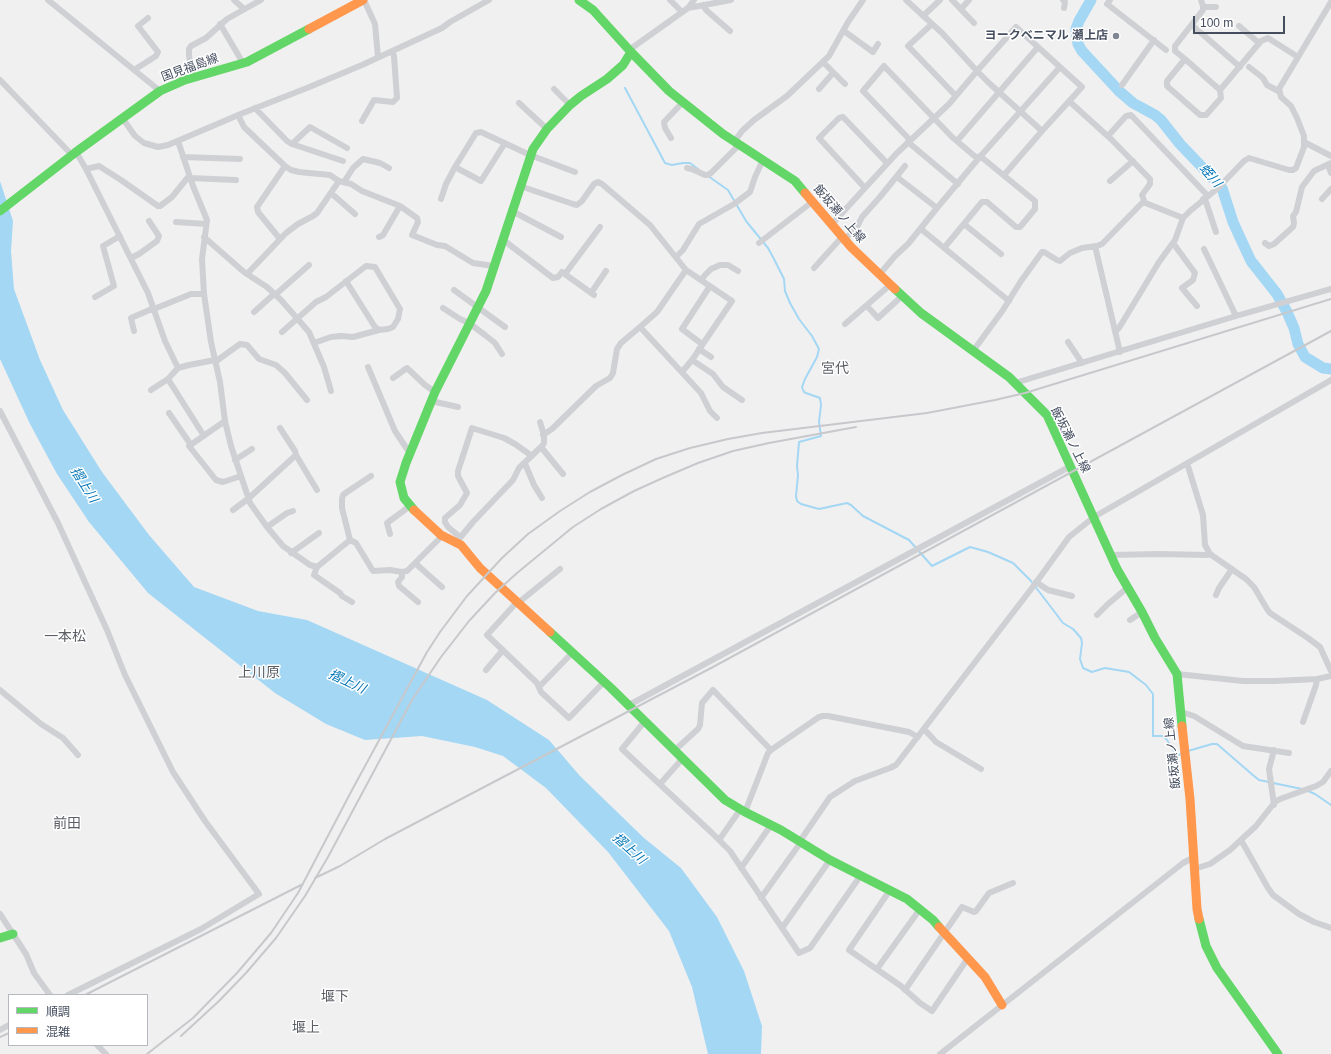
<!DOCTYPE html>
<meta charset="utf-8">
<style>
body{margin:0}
#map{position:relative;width:1331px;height:1054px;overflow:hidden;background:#f1f0f0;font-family:Helvetica,"Noto Sans JP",sans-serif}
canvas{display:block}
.legend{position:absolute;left:8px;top:994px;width:140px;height:52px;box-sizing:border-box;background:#fff;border:1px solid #b5b8bf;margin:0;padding:5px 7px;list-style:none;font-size:12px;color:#454e5f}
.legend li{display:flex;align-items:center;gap:8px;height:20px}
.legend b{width:20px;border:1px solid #b5b8bf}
.scale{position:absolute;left:1193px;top:16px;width:92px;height:18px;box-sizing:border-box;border:2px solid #454e5f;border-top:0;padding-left:5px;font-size:12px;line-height:14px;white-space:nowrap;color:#454e5f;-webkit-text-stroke:3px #fff;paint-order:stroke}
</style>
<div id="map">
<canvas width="1331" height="1054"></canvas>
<ul class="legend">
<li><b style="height:5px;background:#63d668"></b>順調</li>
<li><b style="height:5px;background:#ff974d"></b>混雑</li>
</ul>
<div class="scale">100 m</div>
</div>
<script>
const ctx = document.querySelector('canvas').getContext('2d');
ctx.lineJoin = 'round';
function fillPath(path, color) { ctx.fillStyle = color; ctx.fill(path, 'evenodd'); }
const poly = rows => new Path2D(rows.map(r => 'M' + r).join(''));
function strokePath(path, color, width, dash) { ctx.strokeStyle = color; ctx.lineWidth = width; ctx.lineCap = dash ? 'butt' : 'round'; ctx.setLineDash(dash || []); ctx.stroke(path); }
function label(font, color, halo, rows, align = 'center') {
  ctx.font = font + ' Helvetica,"Noto Sans JP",sans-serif'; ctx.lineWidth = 3; ctx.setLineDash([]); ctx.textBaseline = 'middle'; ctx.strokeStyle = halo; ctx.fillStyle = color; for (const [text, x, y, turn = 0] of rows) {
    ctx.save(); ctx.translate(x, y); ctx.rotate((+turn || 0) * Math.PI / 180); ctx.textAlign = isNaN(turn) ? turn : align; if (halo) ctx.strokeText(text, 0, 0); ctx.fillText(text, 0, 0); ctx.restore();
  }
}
fillPath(poly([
 [0,181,13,221,11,251,14,289,40,360,63,410,102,472,149,535,194,587,258,611,307,620,487,700,549,740,580,776,644,838,681,868,717,917,744,971,762,1026,761,1054,708,1054,692,987,669,931,608,852,546,788,503,756,475,747,422,736,365,740,326,724,275,693,148,593,89,522,57,474,30,424,0,359]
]), '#a3d7f4');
strokePath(poly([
 [625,88,665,163,672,165,683,163,690,163,698,169],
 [708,176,728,190,746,221,768,248,774,259,784,279,785,291,790,303,799,319,812,336,819,349,817,357,805,379,802,387,804,392,806,393,820,398,821,405,819,422,821,436,799,442,797,466,798,475,796,496,797,501,801,504,819,509,847,503,851,505,863,516,909,540,932,566,970,547,988,552,1013,563,1031,581,1063,623,1073,629,1081,638,1082,643,1080,659,1083,668,1092,672,1105,668,1129,672,1146,685,1153,694,1153,736,1163,736,1167,740,1176,754,1178,755,1182,754],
 [1188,751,1212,744,1217,744,1254,776,1259,780,1269,782],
 [1273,783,1302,789],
 [1308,791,1315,794,1331,805]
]), '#a3d7f4', 2);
strokePath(poly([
 [1091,0,1079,21,1076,29,1078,44,1082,51,1119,91,1133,103,1155,115,1161,120,1180,144,1222,188,1233,222,1243,244,1251,261,1277,294,1287,312,1294,328,1298,344,1305,357,1323,368,1331,369]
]), '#a3d7f4', 11);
strokePath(poly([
 [48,0,160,91],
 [234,0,244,9],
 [364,0,375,24,378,57],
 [670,0,682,12],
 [952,0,974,23],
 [1063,0,1065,2,1064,8],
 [1110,0,1107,4,1166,50],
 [703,5,706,10,730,31],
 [1203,6,1206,7,1216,7],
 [688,8,694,0],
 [961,9,969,0],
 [923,16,940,0],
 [220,24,243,63],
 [932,24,908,46,956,96],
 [1192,25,1240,67],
 [1239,26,1259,43],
 [844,31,873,52,878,44],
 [629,50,688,8,731,0],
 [1185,59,1167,81,1167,86,1200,115,1206,115,1221,98,1220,90,1185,59,1175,51,1175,46,1203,10,1203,6,1201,0],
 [823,62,845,84],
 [1249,67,1263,78,1267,85,1280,92],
 [134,70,156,56,158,52,138,26,148,18],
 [192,78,189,55,189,49,191,46,206,38,227,19,261,0],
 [0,80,72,155],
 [1122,85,1154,40],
 [554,89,570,105],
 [819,89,833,73],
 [1220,90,1261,41,1268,38,1298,57],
 [1069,101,1112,140,1150,179,1150,184,1142,195,1145,203],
 [519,103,547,129],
 [255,108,287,141,292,144,343,161],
 [238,115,244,127,285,166,291,170,299,172,330,175,339,181,351,184,362,191,400,206,417,218,418,222,412,235,437,245,445,246,473,263,494,266],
 [123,119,135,136,144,143,158,147,168,145,243,113,307,88,362,65,442,28,450,22,489,0],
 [362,121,374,100,393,102,397,98,394,56,392,51],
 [1108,136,1126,116,1131,115,1207,195],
 [671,138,665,128,664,122,683,102],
 [910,140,863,91,884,66,952,137,978,159],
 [178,141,193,186,207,220,202,259,204,294,211,342,220,382,225,421,231,446,250,503,267,527,283,546,310,565,317,567,350,540,342,508,342,499,343,495,347,492,371,476],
 [957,141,1038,47],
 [734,142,742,131,754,120,787,96,829,56,848,22,863,0],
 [908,142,958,184],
 [1304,142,1331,156],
 [292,144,310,127,347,148],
 [76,152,86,169,148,293,165,341,178,368],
 [183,157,240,159],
 [1328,165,1331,173],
 [455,167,481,181,505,143],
 [687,168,692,169,705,175,708,175,712,172,739,145],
 [86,169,99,166,121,180,158,206,160,206,172,197,189,176],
 [1004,175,1042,131],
 [897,177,937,208,978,159,1060,67],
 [190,178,236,180],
 [1110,181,1133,161],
 [344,182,353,168,363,159,380,163,389,168],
 [520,186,573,204,577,205,582,201,594,184,598,182,602,184,650,225,686,270,732,301,692,360,682,372],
 [865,188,819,138,839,118,843,117,887,163],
 [331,193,355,214],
 [441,199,446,184,455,167,476,133,481,132,530,155,575,172],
 [1203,199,1206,202,1216,232],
 [1322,199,1331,189],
 [512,211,561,237],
 [176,222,206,224],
 [832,224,897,153,949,104,977,71,1016,27,1082,87,1042,131,989,83,977,71,942,33,906,0],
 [964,224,1001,254],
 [921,229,1009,301],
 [204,237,244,272,267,287,281,300,309,332,324,367,331,391],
 [379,237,383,235,400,206],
 [280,239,258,212,257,207,285,166],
 [502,239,553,278,558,277,562,272,594,295],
 [844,240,857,227,862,217,880,197,905,166],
 [759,243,812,202],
 [1173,243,1195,273,1193,280,1182,288,1197,306],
 [1265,243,1269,246,1274,244,1293,227,1294,223,1293,216,1296,212,1302,187,1314,171,1331,163],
 [1095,246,1120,352],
 [944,248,982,202,987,202,1016,227,1020,227,1035,209,1035,201,980,156],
 [1204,249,1236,316],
 [676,257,683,250,699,224,734,204,750,192,755,177,763,160],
 [131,258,139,254,157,241,159,236,149,221],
 [814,268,842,237],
 [686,270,657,312,640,327,701,393,710,411,717,418],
 [247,274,286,233,298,224,313,216,317,213,339,181],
 [565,274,600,227],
 [879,275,895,256,908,244,937,208],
 [701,280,705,275,711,269,720,265,728,265,738,271],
 [346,281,375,327,379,330],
 [454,290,505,327],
 [591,293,606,271],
 [275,295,309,265],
 [95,297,114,286,103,246,120,236],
 [867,306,878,318,902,296],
 [443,308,460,319,469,323,485,335,495,343,502,354],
 [154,309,191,294,204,294],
 [254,312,274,294],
 [845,324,890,285],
 [134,331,131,318,154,308],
 [282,332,316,302,326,297,366,266,375,267,400,309,398,319,393,327,388,329,379,330,353,337,341,336,331,337,314,343],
 [1115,332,1119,328,1159,262,1175,240,1183,218,1190,211,1218,188,1244,161,1249,158,1289,170,1293,170,1296,168,1304,147,1304,136,1297,118,1291,106,1281,97,1279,89,1331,2],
 [1068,342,1082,363],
 [702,344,682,329,710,286],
 [699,349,711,357],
 [973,351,1003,310,1021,281,1042,252,1044,252,1057,260,1060,261,1070,253,1082,248,1097,246,1102,244,1143,202,1183,218],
 [692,360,713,374,723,387,742,400],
 [215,362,240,344,247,345,259,359,276,365,285,373,307,400],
 [368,367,395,431,407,449,411,452],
 [393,378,407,368,425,385,435,392],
 [168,379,204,436],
 [1015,383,1236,316,1331,289],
 [151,390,168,379,178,368,189,365,215,360],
 [431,401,458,407],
 [0,411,58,523,107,630,125,675,173,772,205,821,259,894,201,929,68,995],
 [169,413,191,445],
 [225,421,189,446,216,480,223,482,241,476],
 [280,428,295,451,296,455,317,490],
 [543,435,552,429,596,386,610,378,613,373,617,349,621,343,640,327],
 [541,447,563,474],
 [235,460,252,449],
 [1187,463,1203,515,1205,545,1210,554,1246,579,1254,587,1267,609,1270,613,1308,638,1320,647,1331,671],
 [523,464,526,466,534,485,542,498],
 [233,510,249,498,296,455],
 [267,527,287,513,293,511],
 [390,534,387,523,410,506],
 [460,537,448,527,445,522,445,518,460,505,467,493,458,476,458,471,472,428,504,438,515,444,532,456],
 [459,539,473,522,513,480,519,468,542,446,544,443,544,435,540,422],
 [350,540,356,543,373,571,390,570,402,572,407,571,439,539,441,535],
 [291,553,319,533],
 [1111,555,1159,554,1207,555,1210,554],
 [415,563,442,587],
 [317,567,314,575,340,593,342,596,352,602],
 [402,572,402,577,398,582,399,586,418,602],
 [1036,582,1048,590,1072,596],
 [1216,595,1219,588,1232,569],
 [517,602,487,635,537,683,541,692,569,718,604,682],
 [518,603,560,569],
 [1097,615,1108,604,1127,588],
 [1130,620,1142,612],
 [486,670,503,650],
 [1177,674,1243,681,1275,681,1317,679,1331,676],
 [539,687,572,653],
 [0,690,41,724,63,738,78,755],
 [629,705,1071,466],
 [1181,712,1194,716,1243,746,1289,753],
 [645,721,622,749,711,832,730,851,799,953,810,948,861,875],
 [1303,722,1316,685,1317,679],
 [924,729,936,742,981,769],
 [675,750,698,729,700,725,702,703,713,690,771,750,819,717,823,716,828,716,909,732,918,737],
 [660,784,683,758],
 [1274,805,1269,769,1274,750],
 [745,812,768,753,771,750],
 [719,840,740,810],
 [1241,840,1268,888,1273,895,1299,914,1314,922,1331,928],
 [800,841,830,797,855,781,890,768,896,765,1035,584,1069,537,1094,517,1331,380],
 [741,868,771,825],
 [1194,869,1210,864,1230,850,1256,826,1275,802,1280,799,1316,786,1323,782,1331,771],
 [890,890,849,950,901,986,920,1003,932,1011,968,958],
 [761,898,801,842],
 [0,914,26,954,34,973,50,995],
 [782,928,830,860],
 [877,969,920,909],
 [905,990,962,907,974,912,976,911,989,893,1013,883],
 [0,1030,9,1025],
 [97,1045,106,1054],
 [940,1054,1183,863,1194,857]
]), '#ced0d4', 6);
strokePath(poly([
 [579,0,593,10,631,52,669,91,723,134,795,181,805,193],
 [0,211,76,152,160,91,185,80,247,62,309,29],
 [895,289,921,313,1009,377,1047,415,1117,569,1142,612,1155,638,1177,674,1182,726],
 [414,510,404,498,400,482,406,463,435,392,486,291,533,149,547,129,570,105,581,96,607,79,623,65,631,52],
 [550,632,611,688,725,800,745,812,781,830,830,860,907,899,933,920,939,927],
 [1199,919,1206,946,1217,968,1278,1054],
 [0,938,13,934]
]), '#63d668', 9);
strokePath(poly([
 [309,29,363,0],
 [805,193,851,247,895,289],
 [414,510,441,535,461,545,480,568,550,632],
 [1182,726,1190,799,1197,909,1199,919],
 [939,927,985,977,1002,1005]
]), '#ff974d', 9);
strokePath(poly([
 [315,878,340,866,385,839,713,667,1331,331],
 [85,995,303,884],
 [181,1036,219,1001,246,973,276,938,305,896,328,857,412,700,441,657,469,621,495,593,517,573,573,527,601,509,634,491,665,477,698,463,733,451,769,443,856,427],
 [0,1037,9,1033],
 [147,1054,193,1018,237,973,271,933,298,893,352,790,427,652,440,632,467,596,502,558,528,534,560,511,590,492,622,475,656,459,690,448,728,439,762,433,927,413,995,400,1025,393,1331,299]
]), '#c7c8cb', 2);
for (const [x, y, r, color] of [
 [1116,36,4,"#818792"]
]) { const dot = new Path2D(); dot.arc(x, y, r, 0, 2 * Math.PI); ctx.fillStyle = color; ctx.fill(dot); strokePath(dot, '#fff', 1.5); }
label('bold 12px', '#454e5f', '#fff', [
 ["ヨークベニマル 瀬上店",1108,36]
], 'right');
label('12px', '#454e5f', '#fff', [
 ["国見福島線",190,68,-20],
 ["飯坂瀬ノ上線",839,214,49],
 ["飯坂瀬ノ上線",1070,440,63],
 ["飯坂瀬ノ上線",1173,753,-96]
]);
label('italic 13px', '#0075b6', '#fff', [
 ["蛭川",1210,176,49],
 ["摺上川",84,485,58],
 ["摺上川",347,682,25],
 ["摺上川",629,849,42]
]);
label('14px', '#5b5e65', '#fff', [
 ["宮代",835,369],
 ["一本松",65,637],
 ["上川原",259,673],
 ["前田",67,824],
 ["堰下",335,997],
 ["堰上",306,1028]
]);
</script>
